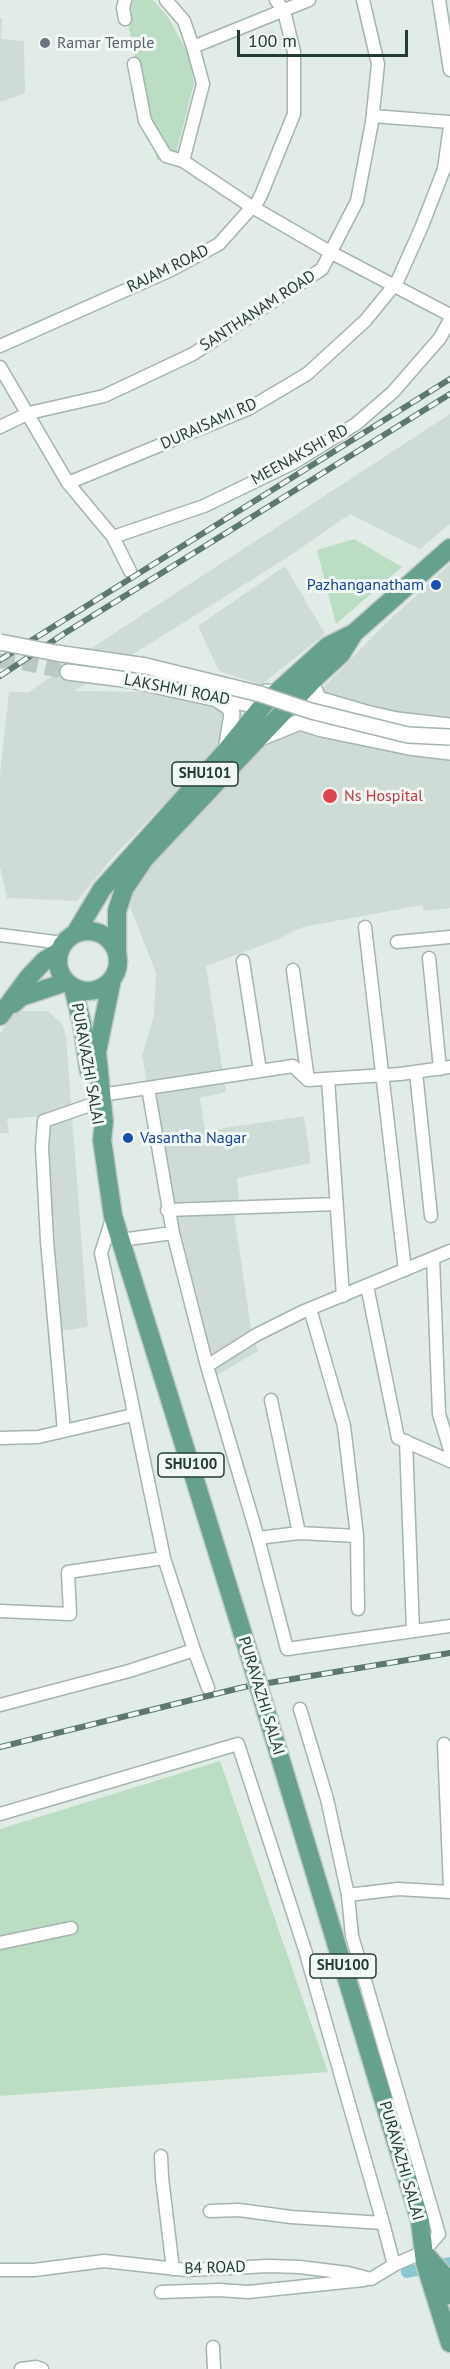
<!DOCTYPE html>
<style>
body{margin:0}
#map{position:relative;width:450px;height:2369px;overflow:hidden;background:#e1ece7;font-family:"PT Sans",sans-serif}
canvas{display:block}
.scale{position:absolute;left:237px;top:30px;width:171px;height:27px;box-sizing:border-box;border:3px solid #223c34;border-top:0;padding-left:8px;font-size:18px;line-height:21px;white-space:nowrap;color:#223c34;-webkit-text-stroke:4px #f2f8f5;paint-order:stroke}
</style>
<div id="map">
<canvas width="450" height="2369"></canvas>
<div class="scale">100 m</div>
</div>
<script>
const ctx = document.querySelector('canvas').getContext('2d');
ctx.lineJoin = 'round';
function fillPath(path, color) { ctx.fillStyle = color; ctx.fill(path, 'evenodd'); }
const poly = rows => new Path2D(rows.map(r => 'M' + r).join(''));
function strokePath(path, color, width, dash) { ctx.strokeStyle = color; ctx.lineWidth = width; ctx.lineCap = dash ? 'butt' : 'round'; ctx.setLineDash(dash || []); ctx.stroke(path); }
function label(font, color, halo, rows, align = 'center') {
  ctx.font = font + ' "PT Sans",sans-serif'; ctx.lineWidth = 6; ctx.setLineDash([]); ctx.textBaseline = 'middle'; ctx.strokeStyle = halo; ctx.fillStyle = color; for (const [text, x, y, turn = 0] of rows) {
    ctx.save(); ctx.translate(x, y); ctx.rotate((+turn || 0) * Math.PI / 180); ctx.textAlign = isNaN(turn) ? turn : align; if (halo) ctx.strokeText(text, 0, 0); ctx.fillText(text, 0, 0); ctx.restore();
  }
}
fillPath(poly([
 [0,18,2,18,1,39,24,41,25,93,0,102],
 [450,414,450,524,420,549,350,514,288,557,74,691,151,692,220,710,229,719,225,741,113,857,77,901,7,898,0,867,0,774,9,692,29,692,84,653],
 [450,564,450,908,424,911,422,905,303,927,276,940,206,966,226,1092,200,1098,205,1131,304,1116,311,1163,237,1178,240,1214,234,1214,252,1335,258,1351,216,1376,214,1383,184,1277,142,1056,154,1015,156,973,130,907,136,881,189,819,269,737,285,727,383,626],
 [285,566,325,634,261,685,219,671,198,626],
 [21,1011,48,1011,62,1024,66,1036,88,1327,55,1332,42,1116,7,1119,9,1134,0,1133,0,1033,13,1015]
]), '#cfdcd6');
fillPath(poly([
 [123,0,153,0,168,17,188,53,194,83,175,158,157,160],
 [354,539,402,567,336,624,317,550],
 [220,1761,328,2072,0,2096,0,1829]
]), '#baddc3');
strokePath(poly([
 [407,2272,450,2263]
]), '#89c7d1', 12);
strokePath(poly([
 [0,661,15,661,68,672]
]), '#bbc9c3', 15, [15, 8]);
const minor = poly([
 [166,0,184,21,193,47,309,0],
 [439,0,450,70],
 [125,19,123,8,125,0],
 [193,47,203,84,183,161,252,207],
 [134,64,145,121,166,156,183,161],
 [373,116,450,122],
 [254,208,330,252,450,315],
 [0,346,171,270,219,244,252,207,254,208,261,195,294,114,294,52,284,11,276,0],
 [0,367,68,483,113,537,130,571],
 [0,427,29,413,104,396,193,354,322,269,357,201,372,122,378,64,363,0],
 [68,483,248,409,307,374,365,321,397,282,422,226,444,169,450,126],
 [113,537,204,506,295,462,356,424,393,392,440,338,450,320],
 [365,927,405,1270],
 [0,935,63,943],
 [397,942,450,937],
 [429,958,440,1069],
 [243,961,260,1071],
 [293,970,308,1080],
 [416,1072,431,1216],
 [328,1079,343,1296],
 [148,1088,173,1233,207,1366,258,1538,287,1649,450,1626],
 [101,1095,293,1066,308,1080,400,1074,450,1067],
 [167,1210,336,1204],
 [120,1240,173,1233],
 [433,1258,439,1414,450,1450],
 [367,1286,398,1438,450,1461],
 [310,1309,344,1426,357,1536,358,1609],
 [207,1366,256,1335,302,1312,450,1251],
 [271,1400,299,1533],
 [64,1431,47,1241,42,1147,44,1121,93,1104],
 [0,1438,38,1437,133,1415],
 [406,1441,413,1631],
 [258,1538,299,1533,357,1536],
 [0,1611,70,1614,68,1572,164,1558,101,1253,113,1216],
 [194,1650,208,1688],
 [0,1705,129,1671,194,1650,164,1558],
 [300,1709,327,1799,348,1895],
 [444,1744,450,1888],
 [0,1814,238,1744,305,1950,383,2223],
 [0,1943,71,1928],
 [161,2156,162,2178,173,2269],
 [210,2211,239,2210,291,2217,383,2223,394,2265],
 [439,2234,352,1936,348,1895,398,1889,450,1892],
 [0,2270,34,2270,104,2261,186,2270,269,2266,300,2267,348,2273,371,2279,394,2265,423,2252,439,2234],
 [161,2292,219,2290,248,2292,364,2280],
 [213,2347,214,2369],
 [21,2369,36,2367,42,2369]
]);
const tertiary = poly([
 [68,672,131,680,217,699,252,704,266,692,297,694,318,699],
 [315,691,318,699,366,713,397,720,450,726],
 [217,699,230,708,232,714,226,751],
 [258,739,300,722,322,729,409,747,450,752]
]);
const primary = poly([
 '58 961a30 30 0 1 1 60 0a30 30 0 1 1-60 0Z',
 [75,934,102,889,226,751,265,703,328,646,352,634],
 [117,951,117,911,124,889,145,858,317,676,341,654,354,633,450,548],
 [112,979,97,1052,104,1122,102,1140,113,1216,253,1667],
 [73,987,82,1024,89,1071],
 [13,1004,21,997,66,982],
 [0,1016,28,978,44,961,60,951],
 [266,1711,420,2221,425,2263,450,2343],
 [425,2254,443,2274,450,2295]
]);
strokePath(minor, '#a4b4ae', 15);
strokePath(tertiary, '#a4b4ae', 18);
strokePath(primary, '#c1c8c6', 21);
strokePath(minor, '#fff', 12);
strokePath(tertiary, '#fff', 15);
strokePath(primary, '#66a190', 18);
const rail = poly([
 [0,660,450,379],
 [0,676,65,633,450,394],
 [0,1747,244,1687,450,1653]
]);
strokePath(rail, '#5c7870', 6);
strokePath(rail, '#f2f8f5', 4, [11]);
const tertiaryBridge = poly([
 [0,642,56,653,146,666,260,694,311,711,408,735,450,737]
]);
const primaryBridge = poly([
 [253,1667,266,1711]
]);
strokePath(tertiaryBridge, '#a4b4ae', 18, []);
strokePath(primaryBridge, '#c1c8c6', 21, []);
strokePath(tertiaryBridge, '#fff', 15);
strokePath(primaryBridge, '#66a190', 18);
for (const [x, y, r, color] of [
 [45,43,6,"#6b7280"],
 [436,585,6,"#1a4fb4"],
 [330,796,8,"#e0444e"],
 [128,1138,6,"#1a4fb4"]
]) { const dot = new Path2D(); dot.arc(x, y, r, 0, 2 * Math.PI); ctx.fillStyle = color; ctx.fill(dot); strokePath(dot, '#f2f8f5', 2); }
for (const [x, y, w] of [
 [205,774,66],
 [191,1465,66],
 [343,1966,66]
]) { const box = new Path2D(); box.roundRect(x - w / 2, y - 12, w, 24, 4.5); ctx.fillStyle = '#f2f8f5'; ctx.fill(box); strokePath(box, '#223c34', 1.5); }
label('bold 15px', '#223c34', null, [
 ["SHU101",205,774],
 ["SHU100",191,1465],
 ["SHU100",343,1966]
]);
label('16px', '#5b616d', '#f2f8f5', [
 ["Ramar Temple",57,43]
], 'left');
label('16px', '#223c34', '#f2f8f5', [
 ["RAJAM ROAD",168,269,-26],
 ["SANTHANAM ROAD",258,311,-33],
 ["DURAISAMI RD",209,424,-24],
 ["MEENAKSHI RD",300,455,-29],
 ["LAKSHMI ROAD",177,690,11],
 ["PURAVAZHI SALAI",87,1064,80],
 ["PURAVAZHI SALAI",261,1696,73],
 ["PURAVAZHI SALAI",401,2161,74],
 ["B4 ROAD",215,2268,-2]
]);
label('16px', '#164399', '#f2f8f5', [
 ["Pazhanganatham",424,585],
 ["Vasantha Nagar",140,1138,"left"]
], 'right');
label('16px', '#be3a42', '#f2f8f5', [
 ["Ns Hospital",344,796]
], 'left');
</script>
